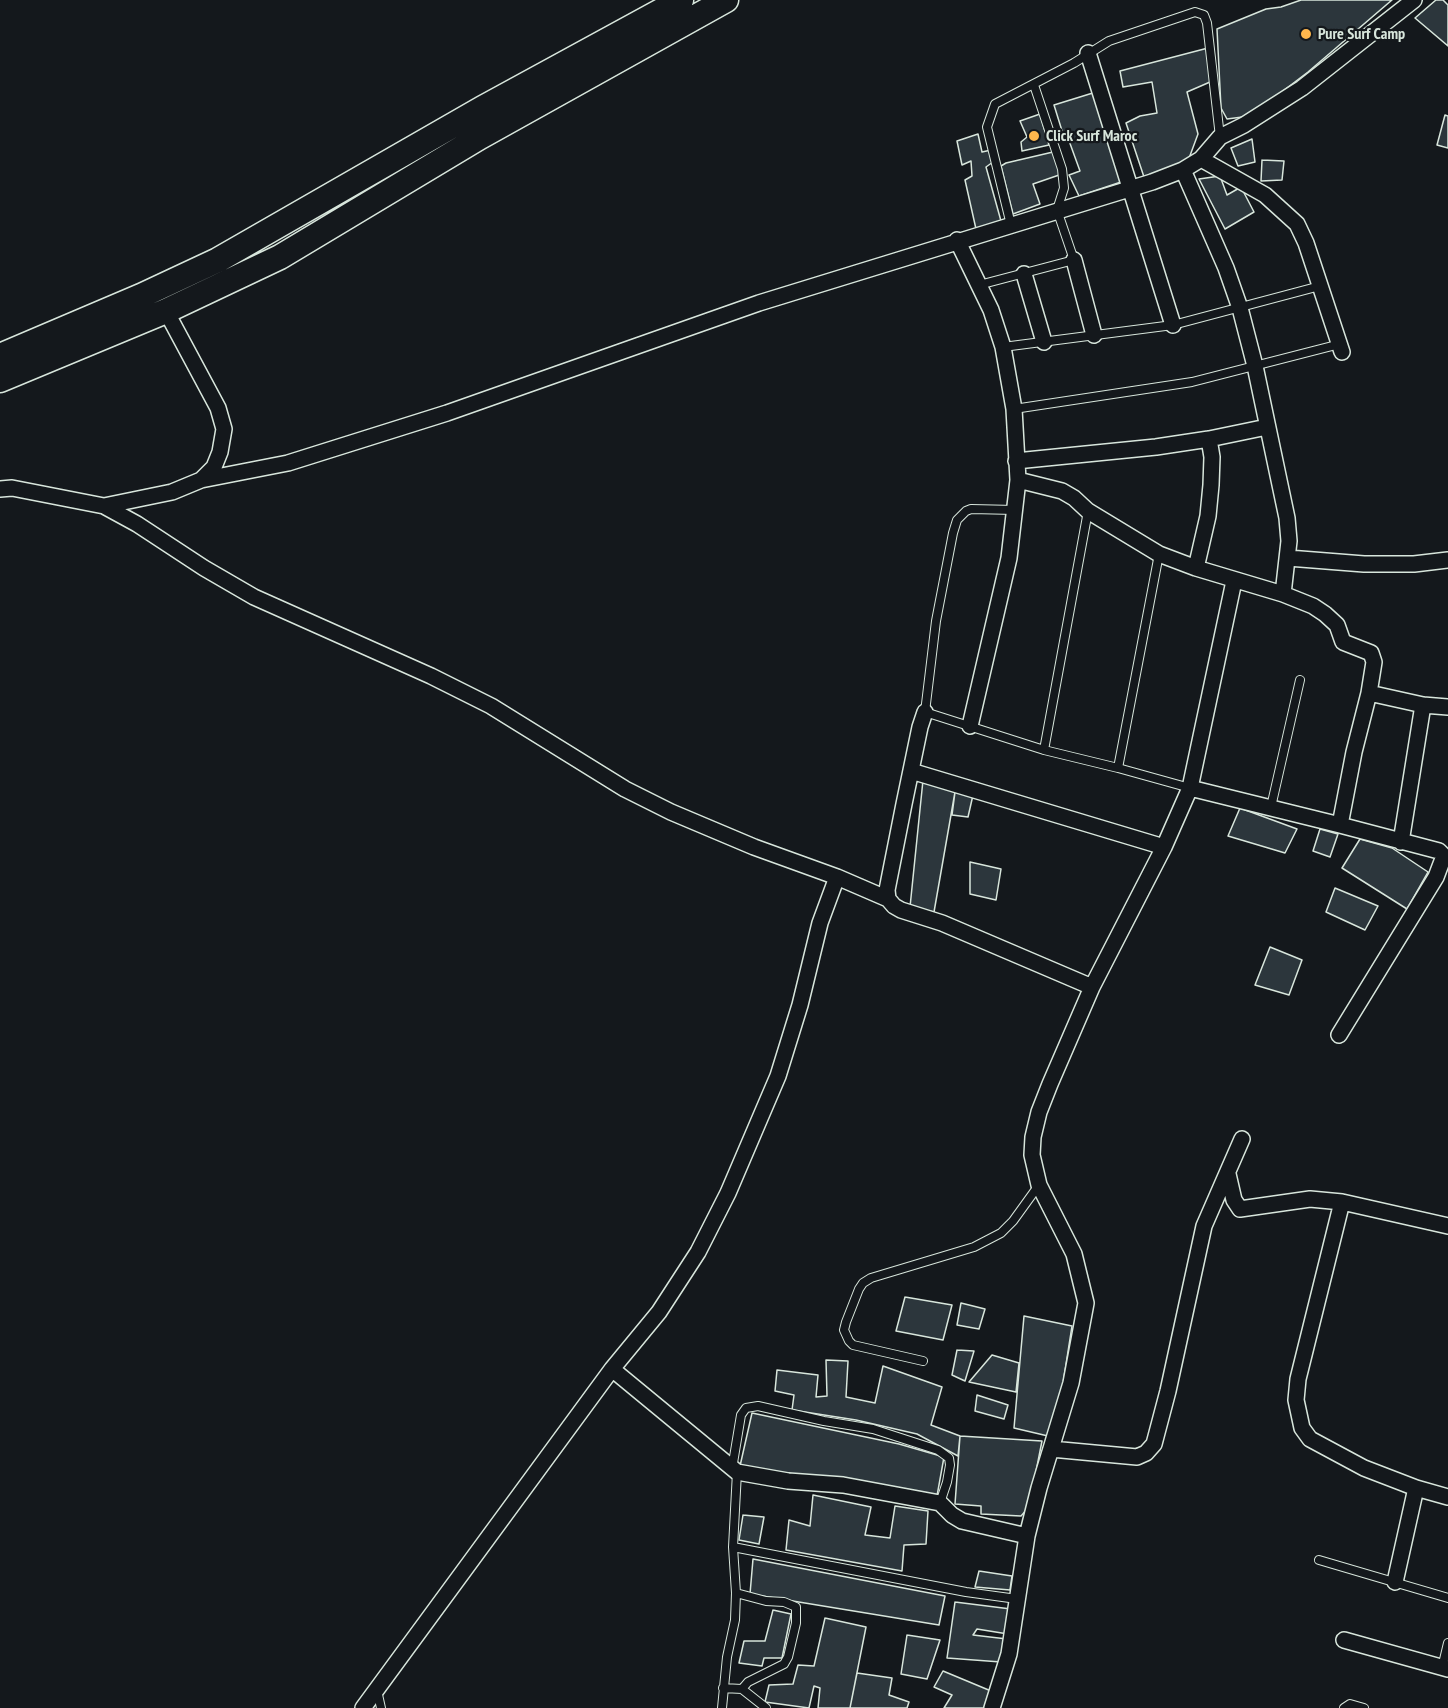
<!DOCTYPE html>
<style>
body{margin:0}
canvas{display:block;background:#14181c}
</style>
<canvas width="1448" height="1708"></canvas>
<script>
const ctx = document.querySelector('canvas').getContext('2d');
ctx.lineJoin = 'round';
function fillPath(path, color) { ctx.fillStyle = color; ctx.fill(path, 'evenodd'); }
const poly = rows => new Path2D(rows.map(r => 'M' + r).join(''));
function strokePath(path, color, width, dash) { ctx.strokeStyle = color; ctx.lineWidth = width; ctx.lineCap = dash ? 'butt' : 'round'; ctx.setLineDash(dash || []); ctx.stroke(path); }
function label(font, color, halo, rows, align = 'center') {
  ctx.font = font + ' "PT Sans Narrow",sans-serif'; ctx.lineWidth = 4.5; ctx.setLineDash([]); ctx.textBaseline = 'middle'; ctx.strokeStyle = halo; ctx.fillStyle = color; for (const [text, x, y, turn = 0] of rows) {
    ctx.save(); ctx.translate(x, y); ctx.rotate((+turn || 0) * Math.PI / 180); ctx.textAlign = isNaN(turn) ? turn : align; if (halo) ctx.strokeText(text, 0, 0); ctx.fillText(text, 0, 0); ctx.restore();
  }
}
const building = poly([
 [1301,0,1392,0,1308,72,1250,116,1227,119,1221,108,1217,29,1266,9,1281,7,1301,0],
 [1436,0,1443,0,1448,5,1448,46,1415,18,1436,0],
 [1208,48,1210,82,1187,92,1198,134,1188,161,1144,177,1126,123,1140,116,1157,113,1152,82,1123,87,1120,71,1208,48],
 [1096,92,1124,181,1079,196,1069,175,1080,171,1068,138,1063,134,1054,105,1096,92],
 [1040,114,1049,145,1022,151,1021,142,1027,137,1020,121,1040,114],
 [1445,115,1448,116,1448,148,1437,145,1445,115],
 [978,134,982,152,991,150,993,162,986,167,1001,221,976,229,965,180,972,176,971,161,962,165,957,141,978,134],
 [1252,139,1255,162,1238,166,1231,148,1252,139],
 [1053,152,1062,174,1033,184,1040,204,1013,214,1001,166,1006,163,1053,152],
 [1262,160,1284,161,1282,180,1261,181,1262,160],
 [1220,176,1227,195,1241,187,1254,212,1225,229,1199,179,1220,176],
 [923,780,948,786,955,792,934,912,910,907,923,780],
 [955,792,973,795,968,817,952,815,955,792],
 [1240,808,1297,829,1285,853,1228,836,1240,808],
 [1320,829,1338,834,1330,857,1313,851,1320,829],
 [1360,839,1392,848,1428,872,1407,909,1342,868,1360,839],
 [970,862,1001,869,996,900,970,894,970,862],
 [1335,888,1378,906,1365,930,1326,912,1335,888],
 [1270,947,1302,960,1289,995,1255,985,1270,947],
 [905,1297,952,1305,943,1340,896,1331,905,1297],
 [961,1303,985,1309,979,1329,957,1325,961,1303],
 [1024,1316,1072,1326,1056,1428,1048,1436,1014,1428,1024,1316],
 [957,1350,974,1351,965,1381,952,1375,957,1350],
 [992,1355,1019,1363,1016,1392,969,1382,992,1355],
 [826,1360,848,1361,846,1397,875,1403,883,1366,942,1387,931,1425,960,1436,958,1456,917,1434,856,1420,792,1410,794,1395,775,1391,777,1370,818,1375,816,1397,827,1396,826,1360],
 [977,1395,1008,1405,1004,1419,975,1411,977,1395],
 [752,1413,899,1444,944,1457,937,1496,740,1466,752,1413],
 [960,1436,1042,1441,1029,1507,1021,1516,981,1514,981,1506,955,1504,960,1436],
 [813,1495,871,1507,865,1535,890,1538,895,1506,928,1511,926,1544,904,1545,902,1571,786,1550,789,1520,810,1526,813,1495],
 [743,1515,764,1517,759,1544,739,1540,743,1515],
 [753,1559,945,1596,939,1625,750,1594,753,1559],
 [979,1571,1012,1576,1010,1590,975,1587,979,1571],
 [955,1602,1011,1609,1008,1634,977,1629,973,1635,1007,1639,1001,1662,947,1658,955,1602],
 [773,1610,791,1614,782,1658,764,1658,762,1666,739,1663,744,1641,765,1641,773,1610],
 [825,1618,866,1627,850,1708,818,1708,820,1688,814,1686,809,1708,765,1702,769,1685,793,1684,798,1665,814,1666,825,1618],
 [907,1635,940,1640,927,1679,901,1674,907,1635],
 [943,1671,991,1691,984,1708,944,1708,952,1695,934,1687,943,1671],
 [857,1673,892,1678,889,1695,909,1702,907,1708,850,1708,857,1673]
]);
fillPath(building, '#2c363c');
strokePath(building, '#d8e6dc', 1.5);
const service = poly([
 [1011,225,987,127,995,104,1074,63,1109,41,1195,12,1204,15,1207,23,1220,137],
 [979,285,1074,260,1057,210,1064,188,1062,169,1034,85],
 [1003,347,1173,325,1320,286],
 [1014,409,1192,382,1340,344],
 [1015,510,971,509,966,511,957,520,953,533,936,621,925,712,1044,750,1088,511],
 [1044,750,1118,768,1159,554],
 [1118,768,1190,788],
 [1271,807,1300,680],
 [923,1361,853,1345,849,1341,844,1330,846,1322,859,1289,863,1283,871,1278,974,1247,1001,1233,1013,1221,1039,1185],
 [732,1469,741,1415,746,1408,758,1406,824,1421,873,1429,938,1450,949,1458,950,1465,947,1482,940,1503],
 [737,1472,733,1547,966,1592,1017,1599],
 [1319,1560,1448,1598],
 [736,1593,766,1601,784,1602,796,1607,796,1623,788,1657,784,1664,748,1682,742,1689,766,1708],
 [1442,1668,1448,1643],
 [723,1688,742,1689],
 [377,1690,381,1708],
 [722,1708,727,1657,735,1620,736,1593,733,1547],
 [1344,1708,1350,1704,1364,1708]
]);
const minor = poly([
 [1088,53,1173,325],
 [1201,159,1265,195,1297,224,1306,243,1342,352],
 [957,240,991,310,1003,347,1014,409,1018,480,1009,558,970,726],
 [1074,260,1094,335],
 [1024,274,1044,342],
 [1016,461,1156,447,1209,439,1267,427],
 [201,480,288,463,447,413,759,303,1152,182,1183,170,1201,159,1220,137,1244,125,1302,88,1414,0],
 [1018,480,1062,491,1074,498,1088,511,1159,554,1196,568,1283,594,1289,541,1287,518,1255,366,1240,308,1226,268,1183,170],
 [0,489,12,488,104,506,137,524,204,568,254,597,431,676,491,706,625,789,671,812,754,847,837,877,888,899],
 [104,506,172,492,201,480,214,467,220,452,224,429,218,408,166,311],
 [1288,558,1364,564,1414,564,1448,560],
 [1196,568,1208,516,1211,485,1212,457,1209,439],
 [1283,594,1313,606,1325,614,1337,625,1343,642,1371,653,1374,662,1369,693,1423,705,1448,707],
 [925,712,920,727,904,804,887,890,888,899,894,906,901,910,942,923,1092,987],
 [911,771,1164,847],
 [1190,788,1340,825,1354,752,1369,693],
 [1401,842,1423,705],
 [837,877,820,923,800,1005,778,1076,728,1193,698,1252,659,1312,612,1369,737,1472,788,1481,843,1485,940,1503,952,1515,962,1521,1027,1536],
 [1339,1035,1436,877,1444,856,1439,851,1340,825],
 [1228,1174,1234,1200,1240,1209,1310,1199,1342,1202,1448,1226],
 [1342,1202,1298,1379,1296,1400,1302,1428,1310,1439,1364,1468,1416,1488,1448,1497],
 [1051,1449,1137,1457,1146,1453,1154,1444,1168,1391,1204,1226,1242,1139],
 [1395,1582,1416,1488],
 [1344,1640,1448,1669],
 [363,1708,612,1369],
 [992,1708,1009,1654,1027,1536,1039,1488,1071,1383,1086,1303,1074,1254,1039,1185,1032,1155,1033,1137,1039,1112,1050,1084,1092,987,1164,847,1190,788,1234,581]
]);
const trunk = poly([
 [0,356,141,296,218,260,483,108,681,0],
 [0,380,166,311,280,257,480,137,726,0]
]);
strokePath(service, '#d8e6dc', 10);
strokePath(minor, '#d8e6dc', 18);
strokePath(trunk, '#d8e6dc', 27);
strokePath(service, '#14181c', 8);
strokePath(minor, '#14181c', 15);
strokePath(trunk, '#14181c', 24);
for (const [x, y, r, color] of [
 [1306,34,6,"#ffb74d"],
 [1034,136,6,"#ffb74d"]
]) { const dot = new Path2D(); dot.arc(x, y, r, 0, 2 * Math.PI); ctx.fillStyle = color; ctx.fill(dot); strokePath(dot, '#14181c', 2); }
label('bold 16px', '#d8e6dc', '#14181c', [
 ["Pure Surf Camp",1318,34],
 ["Click Surf Maroc",1046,136]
], 'left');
</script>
